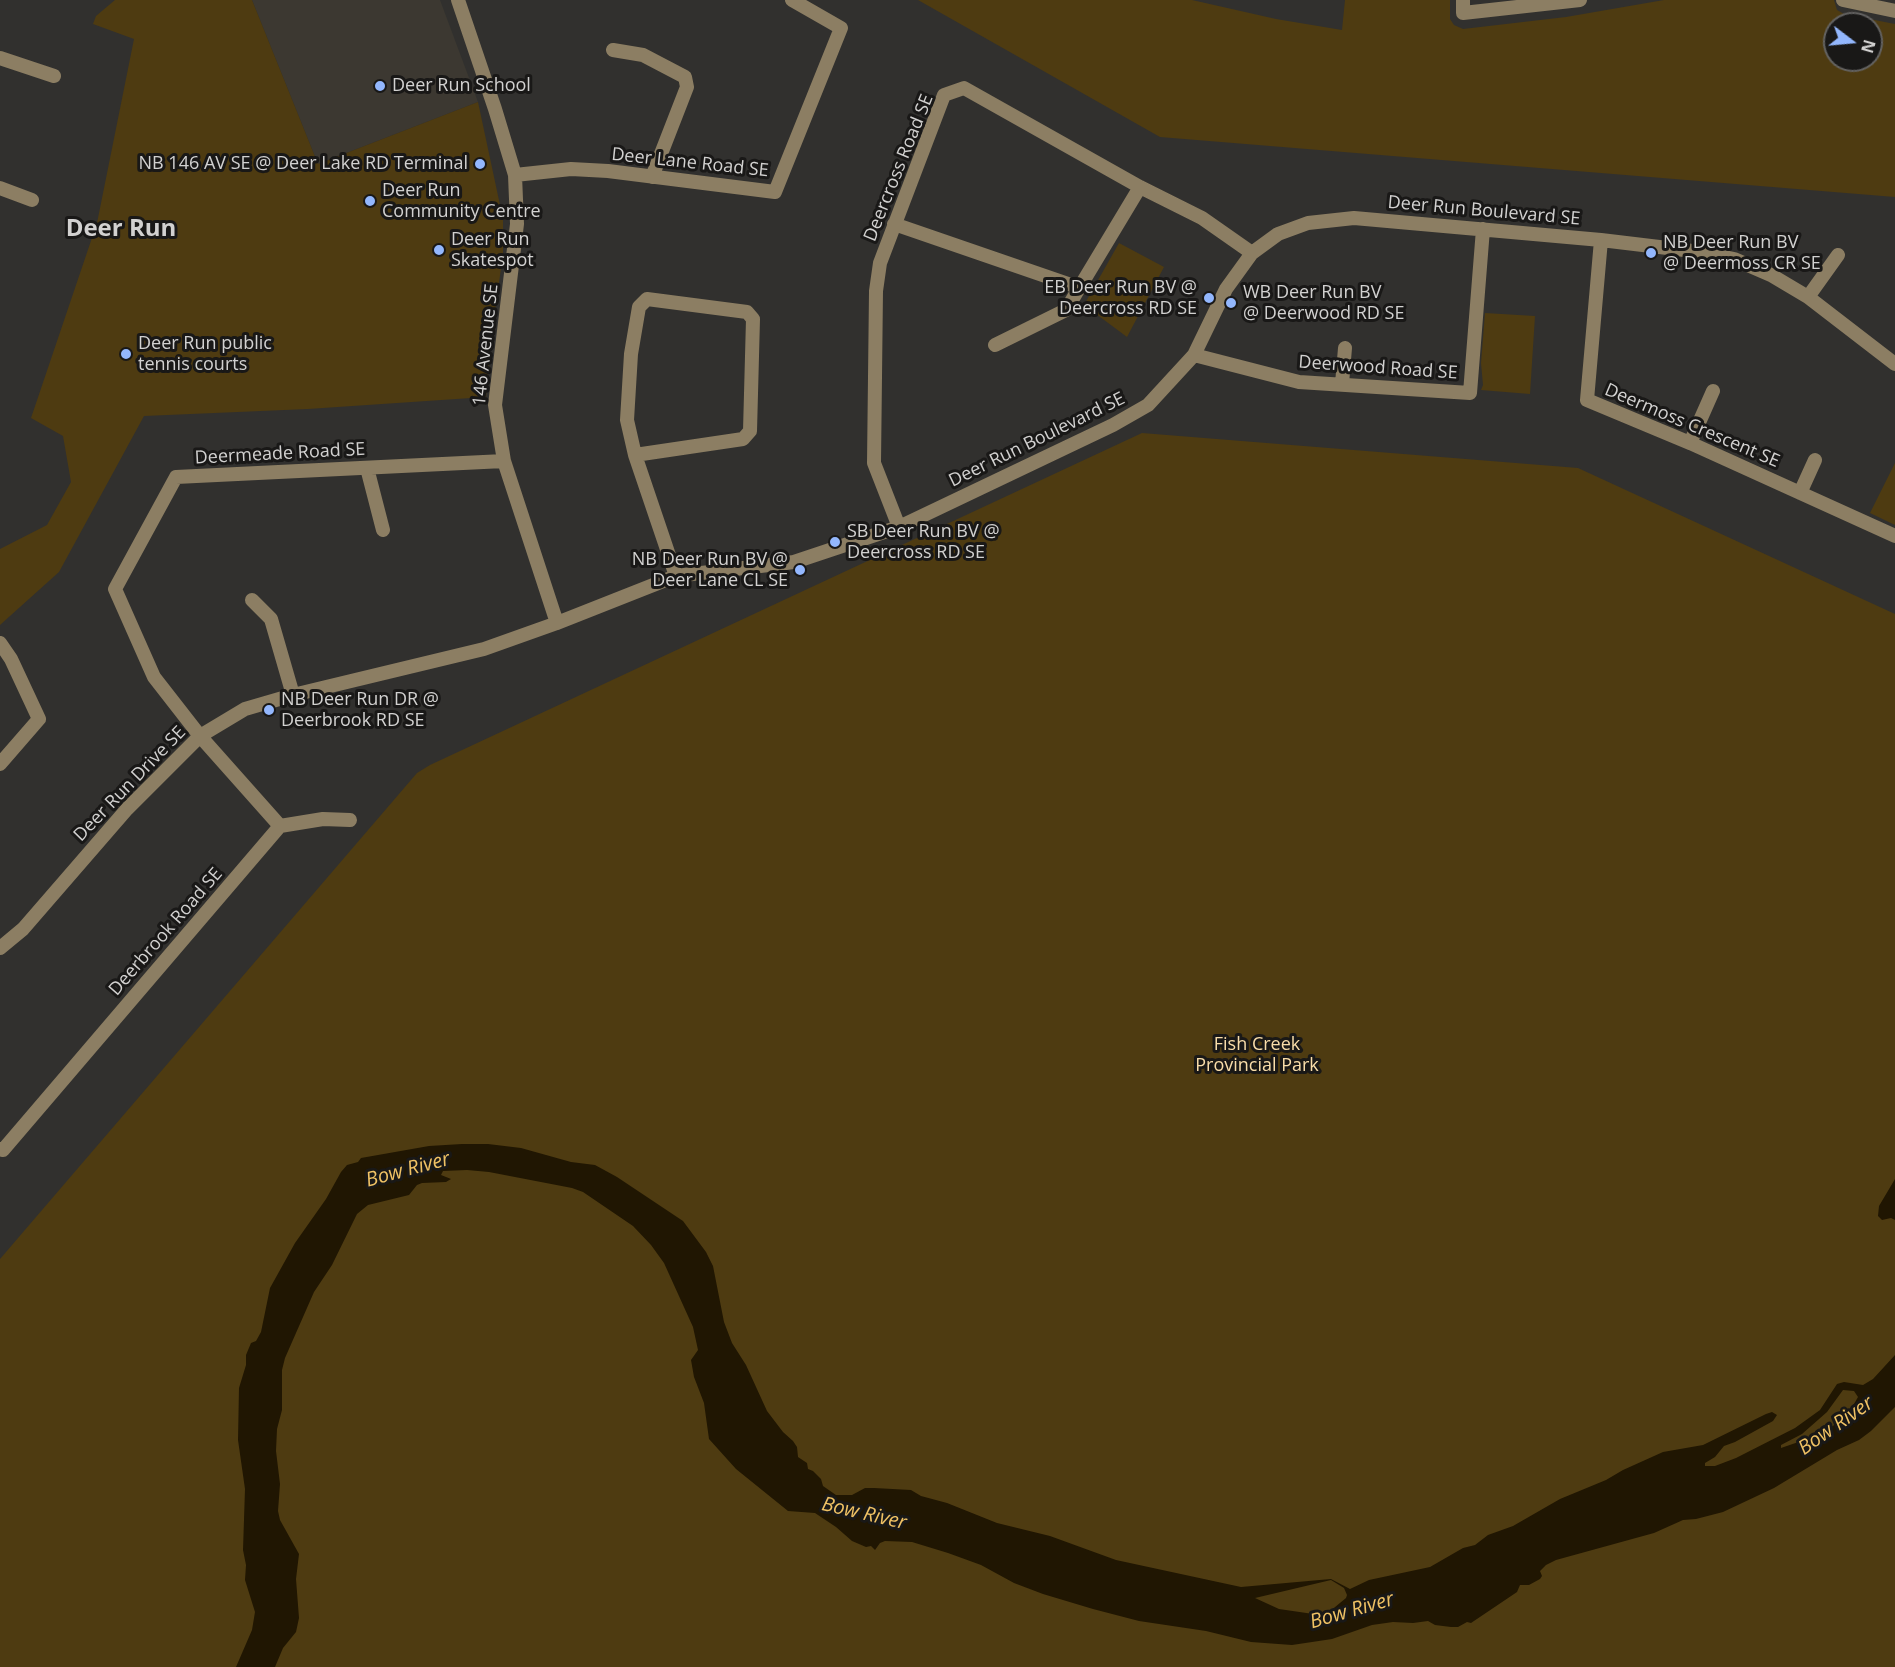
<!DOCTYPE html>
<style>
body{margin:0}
#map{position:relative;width:1895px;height:1667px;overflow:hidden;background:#31302e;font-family:"Open Sans",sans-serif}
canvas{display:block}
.north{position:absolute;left:1823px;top:12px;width:60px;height:60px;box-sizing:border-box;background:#191817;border:2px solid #636261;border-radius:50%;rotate:106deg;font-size:16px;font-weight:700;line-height:24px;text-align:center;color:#d2d1d0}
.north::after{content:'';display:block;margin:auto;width:21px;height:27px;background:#93b7fd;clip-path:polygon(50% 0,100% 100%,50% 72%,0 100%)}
</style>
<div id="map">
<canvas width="1895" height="1667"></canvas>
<div class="north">N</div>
</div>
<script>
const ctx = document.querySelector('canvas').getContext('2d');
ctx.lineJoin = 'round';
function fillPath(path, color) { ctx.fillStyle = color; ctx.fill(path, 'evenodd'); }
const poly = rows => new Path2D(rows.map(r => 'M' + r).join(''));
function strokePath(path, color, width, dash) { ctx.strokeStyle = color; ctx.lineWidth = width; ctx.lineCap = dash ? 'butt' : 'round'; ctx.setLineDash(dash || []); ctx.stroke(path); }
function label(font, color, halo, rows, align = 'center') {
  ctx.font = font + ' "Open Sans",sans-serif'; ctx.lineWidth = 6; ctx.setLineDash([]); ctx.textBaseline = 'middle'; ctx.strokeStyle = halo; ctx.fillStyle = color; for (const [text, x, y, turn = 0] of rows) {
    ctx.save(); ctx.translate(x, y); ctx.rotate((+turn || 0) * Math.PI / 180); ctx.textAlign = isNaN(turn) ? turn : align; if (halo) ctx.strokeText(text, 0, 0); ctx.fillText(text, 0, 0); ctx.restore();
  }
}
fillPath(poly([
 [252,0,440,0,478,102,318,164]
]), '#3c3831');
fillPath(poly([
 [115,0,252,0,318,164,478,102,503,219,503,254,490,347,486,397,308,409,144,416,59,572,0,625,0,549,47,525,71,482,63,436,31,418,97,223,134,39,93,24,96,16],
 [918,0,1192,0,1276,19,1342,30,1345,0,1450,0,1450,19,1454,25,1463,29,1566,17,1664,0,1834,0,1837,10,1844,14,1895,24,1895,197,1160,137],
 [1835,24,1871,24,1871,60,1835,60],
 [1119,243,1164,267,1127,337,1084,305],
 [1485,313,1535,316,1530,394,1481,390,1483,385,1481,363],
 [1142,433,1578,468,1895,614,1895,1667,0,1667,0,1259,417,773,430,765],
 [1895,463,1895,525,1870,513]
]), '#4e3b11');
fillPath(poly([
 [462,1144,488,1144,521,1148,571,1162,595,1165,617,1177,683,1221,706,1252,713,1266,724,1322,732,1343,746,1365,767,1411,783,1432,793,1441,797,1447,798,1457,807,1463,808,1469,813,1471,821,1479,823,1486,836,1495,852,1495,865,1488,874,1488,911,1490,921,1496,947,1503,997,1523,1050,1536,1116,1560,1241,1587,1331,1579,1350,1589,1369,1580,1430,1567,1463,1548,1475,1545,1488,1535,1513,1526,1560,1499,1606,1480,1623,1470,1663,1452,1703,1445,1766,1414,1772,1412,1777,1415,1773,1421,1735,1442,1724,1446,1715,1457,1705,1463,1705,1466,1715,1466,1736,1458,1795,1428,1820,1410,1837,1384,1844,1382,1863,1385,1873,1379,1895,1355,1895,1407,1871,1431,1859,1440,1837,1450,1774,1488,1723,1512,1696,1519,1683,1520,1654,1533,1556,1560,1546,1565,1540,1571,1542,1576,1540,1579,1529,1585,1520,1585,1517,1592,1471,1623,1467,1622,1458,1627,1451,1627,1435,1625,1428,1621,1413,1623,1393,1622,1372,1625,1332,1639,1292,1645,1251,1642,1206,1631,1139,1621,1093,1609,1043,1594,1014,1583,981,1565,948,1553,912,1542,885,1541,880,1543,875,1550,871,1546,866,1547,852,1541,836,1527,815,1513,788,1511,736,1469,709,1439,704,1403,694,1377,691,1360,698,1350,693,1327,664,1263,651,1245,633,1226,583,1192,572,1188,489,1172,467,1170,443,1171,441,1175,451,1179,446,1182,422,1183,417,1185,409,1195,368,1205,357,1214,332,1265,314,1292,285,1358,282,1370,282,1410,277,1429,276,1451,280,1484,278,1511,280,1520,299,1554,296,1579,299,1618,296,1632,283,1648,275,1667,236,1667,252,1630,255,1612,245,1580,246,1565,243,1550,245,1489,238,1440,239,1388,246,1365,246,1355,251,1343,256,1341,261,1332,270,1288,295,1243,326,1199,341,1172,347,1165,358,1162,361,1158,429,1146],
 [1843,1390,1854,1391,1858,1397,1854,1404,1833,1426,1813,1437,1781,1448,1781,1445,1802,1434,1827,1412],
 [1331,1580,1344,1588,1347,1595,1346,1598,1329,1612,1320,1615,1279,1609,1255,1598],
 [1895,1179,1895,1220,1891,1218,1882,1220,1878,1216,1879,1206]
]), '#201602');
strokePath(poly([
 [458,0,495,109,515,175,517,224,495,405,504,461,557,623],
 [1463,0,1463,13,1580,0],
 [1843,0,1895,11],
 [613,50,643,55,685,77,687,87,652,177],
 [0,58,54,76],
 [515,175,571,169,608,171,775,192,841,28,792,0],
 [0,188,32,200],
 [894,224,1080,288],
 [1601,240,1587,400,1690,443,1895,536],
 [1808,297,1838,255],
 [995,345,1066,310,1140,187],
 [1194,355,1299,382,1470,393,1483,229],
 [1342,384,1345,348],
 [1690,443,1713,391],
 [635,455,743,439,750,431,753,319,747,312,647,299,639,307,631,354,627,420,635,455,676,576],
 [367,468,383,530],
 [1800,493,1815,460],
 [899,527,874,463,876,291,880,263,944,95,964,88,1140,187,1202,218,1252,253],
 [252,600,271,619,293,695],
 [0,643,11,659,39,719,0,764],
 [280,826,323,819,350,820],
 [0,948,23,929,127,809,200,736,245,709,293,695,484,649,557,623,676,576,794,562,899,527,1113,425,1148,405,1194,355,1226,289,1252,253,1278,234,1308,223,1354,218,1601,240,1701,252,1734,259,1771,275,1808,297,1895,364],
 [0,1149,3,1150,280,826,200,736,154,677,115,589,176,477,504,461]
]), '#8c7e63', 14);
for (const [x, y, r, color] of [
 [380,86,6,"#93b7fd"],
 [480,164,6,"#93b7fd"],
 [370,201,6,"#93b7fd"],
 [439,250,6,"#93b7fd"],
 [1651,253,6,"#93b7fd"],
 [1209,298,6,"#93b7fd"],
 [1231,303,6,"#93b7fd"],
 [126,354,6,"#93b7fd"],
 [835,542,6,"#93b7fd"],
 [800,570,6,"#93b7fd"],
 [269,710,6,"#93b7fd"]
]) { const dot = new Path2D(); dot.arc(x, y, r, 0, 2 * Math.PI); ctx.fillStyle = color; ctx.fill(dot); strokePath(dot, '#191817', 2); }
label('18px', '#d2d1d0', '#191817', [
 ["Deer Run School",392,86],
 ["NB 146 AV SE @ Deer Lake RD Terminal",468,164,"right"],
 ["Deer Run",382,191],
 ["Community Centre",382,212],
 ["Deer Run",451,240],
 ["Skatespot",451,261],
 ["NB Deer Run BV",1663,243],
 ["@ Deermoss CR SE",1663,264],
 ["EB Deer Run BV @",1197,288,"right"],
 ["Deercross RD SE",1197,309,"right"],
 ["WB Deer Run BV",1243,293],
 ["@ Deerwood RD SE",1243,314],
 ["Deer Run public",138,344],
 ["tennis courts",138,365],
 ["SB Deer Run BV @",847,532],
 ["Deercross RD SE",847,553],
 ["NB Deer Run BV @",788,560,"right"],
 ["Deer Lane CL SE",788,581,"right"],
 ["NB Deer Run DR @",281,700],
 ["Deerbrook RD SE",281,721]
], 'left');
label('18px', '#d2d1d0', '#191817', [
 ["Deer Lane Road SE",690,163,6],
 ["Deercross Road SE",899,168,-68],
 ["Deer Run Boulevard SE",1484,211,5],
 ["146 Avenue SE",486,345,-84],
 ["Deerwood Road SE",1378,368,4],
 ["Deermoss Crescent SE",1692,426,23],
 ["Deer Run Boulevard SE",1037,440,-26],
 ["Deermeade Road SE",280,454,-3],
 ["Deer Run Drive SE",130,784,-46],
 ["Deerbrook Road SE",166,932,-49]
]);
label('18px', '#f9dda9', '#191817', [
 ["Fish Creek",1257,1045],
 ["Provincial Park",1257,1066]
]);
label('italic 20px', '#f0c264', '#191817', [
 ["Bow River",408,1170,-15],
 ["Bow River",1836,1426,-35],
 ["Bow River",864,1514,13],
 ["Bow River",1352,1611,-16]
]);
label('bold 24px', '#d2d1d0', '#191817', [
 ["Deer Run",121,229]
]);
</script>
